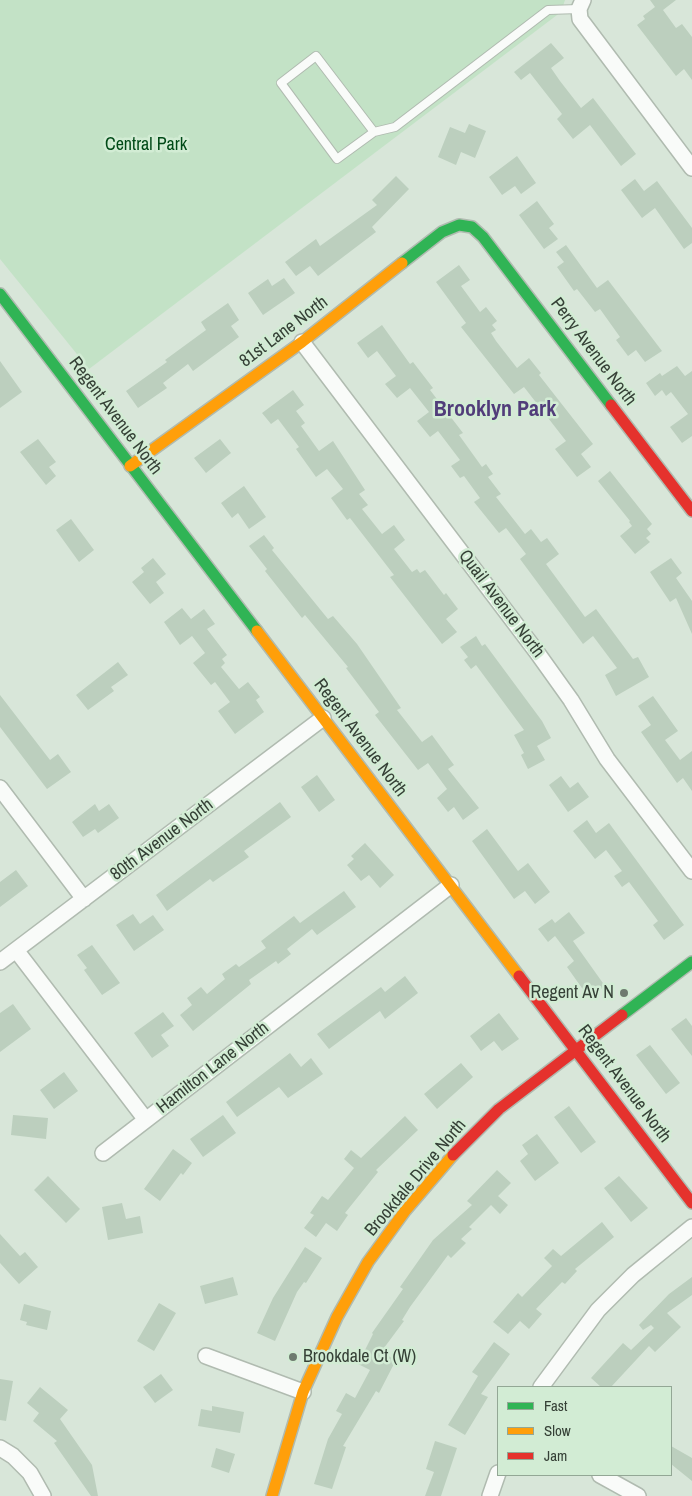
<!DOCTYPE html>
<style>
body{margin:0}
#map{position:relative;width:692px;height:1496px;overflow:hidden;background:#d8e6d9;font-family:"Archivo Narrow",sans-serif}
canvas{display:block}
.legend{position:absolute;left:497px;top:1386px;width:175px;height:90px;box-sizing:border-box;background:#d2ecd4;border:1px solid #93a795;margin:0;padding:6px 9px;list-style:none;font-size:15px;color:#354036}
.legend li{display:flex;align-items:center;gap:10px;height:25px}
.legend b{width:25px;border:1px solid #93a795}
</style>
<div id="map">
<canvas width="692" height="1496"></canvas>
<ul class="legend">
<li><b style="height:6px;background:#30b455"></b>Fast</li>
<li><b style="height:6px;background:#ff9f0a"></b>Slow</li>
<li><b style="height:6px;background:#e5322d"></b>Jam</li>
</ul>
</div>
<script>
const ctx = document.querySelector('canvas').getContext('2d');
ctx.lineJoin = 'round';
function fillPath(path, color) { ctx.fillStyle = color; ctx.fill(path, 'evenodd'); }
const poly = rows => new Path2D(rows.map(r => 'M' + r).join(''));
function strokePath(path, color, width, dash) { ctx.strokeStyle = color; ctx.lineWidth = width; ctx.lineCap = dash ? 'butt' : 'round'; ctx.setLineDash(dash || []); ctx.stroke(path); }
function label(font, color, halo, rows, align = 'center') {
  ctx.font = font + ' "Archivo Narrow",sans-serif'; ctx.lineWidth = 5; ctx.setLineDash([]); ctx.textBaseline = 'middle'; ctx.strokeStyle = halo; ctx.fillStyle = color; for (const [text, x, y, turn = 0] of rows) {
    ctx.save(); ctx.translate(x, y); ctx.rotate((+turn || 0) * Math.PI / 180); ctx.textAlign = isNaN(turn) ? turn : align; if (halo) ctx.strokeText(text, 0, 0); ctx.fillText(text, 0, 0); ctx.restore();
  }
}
fillPath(poly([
 [0,0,565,0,561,12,89,369,0,259]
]), '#c3e2c6');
fillPath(poly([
 [650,0,676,0,663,10,676,28,682,24,692,37,692,80,684,69,676,76,637,25,645,19,643,16,655,7],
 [551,43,564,58,551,68,560,81,581,108,593,98,636,154,621,166,590,125,573,139,557,119,562,114,530,73,521,80,514,72],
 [469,124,486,131,475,158,461,152,456,165,438,157,450,127,465,133],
 [517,156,536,183,521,194,515,186,502,195,489,177],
 [396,176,409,189,372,227,376,232,318,276,310,266,296,276,285,262,316,239,320,246,377,205,372,200],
 [635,179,644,191,657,181,692,228,692,243,684,249,655,208,642,218,621,190],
 [537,201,554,224,549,228,558,239,544,249,519,215],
 [566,245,597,288,608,280,662,351,645,362,636,350,628,356,616,340,620,337,600,309,595,312,577,289,574,291,557,267,564,262,556,252],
 [459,265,470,280,461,286,480,312,486,307,497,321,492,325,496,330,491,333,496,341,517,368,529,358,541,373,539,375,593,444,581,454,591,467,577,477,555,449,566,441,524,387,514,394,461,327,466,323,436,282],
 [284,278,295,293,263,315,248,293,268,279,272,286],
 [228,303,239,320,231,326,239,337,193,371,188,364,163,383,167,388,138,408,126,391,167,362,165,360,206,330,201,322],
 [382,325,410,364,413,362,433,388,430,390,463,433,459,435,482,467,486,464,493,474,488,477,501,494,496,497,525,534,531,529,541,542,547,538,559,554,546,564,585,617,596,609,633,659,638,657,649,677,616,696,605,675,617,668,593,636,583,644,520,559,526,554,506,528,499,533,474,502,480,498,464,476,460,478,451,466,460,460,438,431,430,437,417,421,429,412,410,388,397,398,385,384,396,376,377,351,368,358,357,343],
 [0,361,22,392,0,408],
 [677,366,685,376,692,371,692,436,682,443,670,427,688,414,671,392,666,396,662,390,655,396,646,383,660,373,662,376],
 [293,390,304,405,296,411,305,423,301,426,319,451,333,441,365,490,359,494,368,505,362,509,382,534,394,525,405,540,394,549,412,572,417,569,420,573,425,570,444,595,446,593,458,609,446,619,457,632,442,644,390,577,394,575,350,518,347,520,331,498,343,489,327,469,316,477,296,449,299,447,278,419,271,424,262,413],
 [38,439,56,462,49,467,56,476,46,485,20,452],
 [220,439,231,453,206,473,194,458],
 [610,471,652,524,647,529,651,534,646,538,650,542,635,554,620,536,632,526,629,522,630,521,598,481],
 [244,486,266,517,249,529,238,513,232,518,221,503],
 [71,519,94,550,79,562,56,530],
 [264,535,274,548,272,550,328,619,333,616,357,644,401,708,397,710,422,742,432,735,454,765,448,769,479,808,463,820,454,807,448,812,437,798,447,789,428,763,418,770,375,715,379,712,346,668,348,667,305,615,302,618,265,571,267,569,249,546],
 [153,558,166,574,156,582,164,593,150,604,132,582,144,572,141,568],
 [671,558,682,573,676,578,692,601,692,634,676,598,670,602,650,572],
 [182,608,191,619,204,609,215,624,207,629,227,655,222,659,225,663,221,667,239,689,248,682,260,697,256,700,264,712,235,734,218,711,230,702,215,682,211,685,193,663,205,653,192,636,180,645,164,622],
 [476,636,482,646,485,644,542,721,551,738,537,746,545,760,528,769,521,755,524,753,514,735,524,730,476,665,471,669,464,660,468,657,460,647],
 [118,662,128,675,111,687,114,691,88,710,76,695],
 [0,695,50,760,58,754,71,772,47,789,0,727],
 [653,696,678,731,665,740,680,760,692,751,692,791,683,778,677,783,641,732,651,725,638,706],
 [317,775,335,800,319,812,301,787],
 [561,776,570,788,578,782,589,797,568,812,549,785],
 [280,802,291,817,244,851,249,857,213,882,210,879,167,911,156,895],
 [95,804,99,811,109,804,119,818,98,833,95,829,83,837,72,822],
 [587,820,596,833,609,823,684,925,664,940,653,925,658,921,629,882,622,887,614,876,622,871,606,850,595,859,573,831],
 [487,829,518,871,528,863,550,892,535,904,525,891,514,899,472,841],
 [365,843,394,875,380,888,369,875,361,881,347,865,354,859,351,856],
 [16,870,28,886,0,907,0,882],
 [344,891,356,907,317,935,312,929,287,949,291,954,278,964,276,961,249,980,251,984,193,1031,180,1015,192,1005,187,998,201,987,207,994,225,979,222,974,236,964,239,967,266,948,261,941,294,916,300,923],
 [569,912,585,933,573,941,605,986,589,998,567,967,574,961,555,936,548,942,538,929,552,919,555,923],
 [133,914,140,924,153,915,164,930,134,951,116,925],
 [92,945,120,983,102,995,84,970,87,968,77,955],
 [405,976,418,993,385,1019,380,1011,329,1049,317,1034,381,987,385,992],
 [13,1004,31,1029,0,1052,0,1013],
 [163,1012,174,1026,161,1035,169,1046,152,1058,134,1033],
 [499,1013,519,1039,502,1051,494,1041,481,1051,470,1036],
 [686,1018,692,1026,692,1056,671,1029],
 [650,1045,680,1083,666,1094,636,1055],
 [290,1053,301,1067,311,1058,323,1074,288,1098,279,1087,237,1117,226,1102],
 [461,1063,473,1077,437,1109,424,1094],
 [64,1072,78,1091,54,1109,40,1090],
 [569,1106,596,1142,581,1153,554,1117],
 [13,1115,48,1118,46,1139,11,1135],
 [223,1115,236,1133,203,1157,190,1139],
 [405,1116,418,1130,376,1170,378,1172,345,1213,348,1215,337,1231,326,1223,316,1237,304,1228,314,1215,310,1213,322,1196,328,1200,354,1168,344,1159,351,1150,361,1158],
 [537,1134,559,1163,535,1181,520,1161,528,1154,522,1145],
 [173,1149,192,1163,183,1175,181,1173,160,1201,144,1189],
 [497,1170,511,1183,498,1196,508,1205,500,1214,491,1205,469,1227,472,1229,461,1239,466,1243,451,1258,448,1255,410,1307,402,1320,404,1321,381,1352,396,1360,379,1393,376,1391,343,1446,346,1447,332,1489,314,1484,328,1439,342,1414,336,1411,346,1393,355,1398,370,1370,358,1364,373,1334,372,1333,403,1289,400,1287,433,1240,472,1205,467,1201],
 [48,1176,80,1209,66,1223,34,1190],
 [619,1176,648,1208,631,1222,604,1188],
 [122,1203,126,1219,140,1216,143,1233,108,1240,102,1207],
 [602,1222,614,1237,575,1269,577,1271,565,1284,562,1282,536,1309,542,1314,529,1329,520,1321,508,1334,493,1322,518,1293,522,1297,552,1266,544,1258,553,1249,561,1256],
 [0,1234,20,1256,25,1252,38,1267,19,1284,0,1263],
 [305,1247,322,1258,306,1283,304,1282,297,1292,275,1341,257,1333,273,1298],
 [233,1277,238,1295,205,1304,200,1286],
 [692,1277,692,1295,667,1313,681,1327,655,1352,649,1346,611,1387,601,1387,591,1378,623,1343,631,1350,654,1328,651,1325,643,1330,639,1325,669,1294],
 [159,1303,176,1313,154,1351,137,1341],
 [24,1304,51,1311,47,1330,26,1325,27,1322,20,1320],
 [494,1342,510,1354,481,1394,488,1397,465,1435,448,1425,478,1376,472,1372],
 [161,1374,173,1390,155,1403,143,1387],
 [0,1379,13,1381,6,1421,0,1420],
 [40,1387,68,1410,60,1419,92,1465,98,1496,91,1496,54,1443,57,1441,33,1421,39,1413,27,1403],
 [212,1406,244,1412,240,1433,198,1426,201,1409,212,1411],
 [435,1441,457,1448,441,1496,425,1496,434,1472,426,1469],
 [671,1446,692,1458,692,1481,671,1464],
 [216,1448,235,1454,229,1473,211,1467]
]), '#bccfbe');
const lane = poly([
 [374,132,337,159,281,83,316,56,374,132,395,127,548,10,579,9]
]);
const street = poly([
 [583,0,579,9,580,19,692,168],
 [302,342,536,651,571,700,607,759,692,871],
 [0,788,84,899],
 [16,950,146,1120],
 [0,962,323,718],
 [103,1153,451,885],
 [206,1356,303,1392],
 [541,1387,598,1310,633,1275,692,1227],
 [0,1448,13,1456,30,1473,43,1496],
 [600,1475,638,1496],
 [490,1496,498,1473]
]);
const fast = poly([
 [402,263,442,232,459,225,472,227,483,237,611,405],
 [0,294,257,631],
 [622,1015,692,962]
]);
const slow = poly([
 [130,466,302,342,402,263],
 [257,631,519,976],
 [272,1496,303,1392,337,1317,368,1262,405,1211,453,1155]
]);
const jam = poly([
 [611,405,692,511],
 [519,976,692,1203],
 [453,1155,499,1109,622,1015]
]);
strokePath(lane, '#b0bbb0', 10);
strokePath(street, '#b0bbb0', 18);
strokePath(fast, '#b0bbb0', 14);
strokePath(slow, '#b0bbb0', 14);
strokePath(jam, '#b0bbb0', 14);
strokePath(lane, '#f9fbf9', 8);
strokePath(street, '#f9fbf9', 15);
strokePath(fast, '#30b455', 11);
strokePath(slow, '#ff9f0a', 11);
strokePath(jam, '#e5322d', 11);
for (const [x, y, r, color] of [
 [624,993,5,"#6e7a6f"],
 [293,1357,5,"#6e7a6f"]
]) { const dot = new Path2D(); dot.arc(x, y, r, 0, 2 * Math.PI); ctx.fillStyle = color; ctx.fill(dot); strokePath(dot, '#d2ecd4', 2); }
label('18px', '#004a17', '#d2ecd4', [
 ["Central Park",146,145]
]);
label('18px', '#354036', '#d2ecd4', [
 ["81st Lane North",284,332,-37],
 ["Perry Avenue North",593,352,53],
 ["Regent Avenue North",115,416,53],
 ["Quail Avenue North",501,604,53],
 ["Regent Avenue North",360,738,53],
 ["80th Avenue North",162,840,-37],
 ["Hamilton Lane North",213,1068,-38],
 ["Regent Avenue North",624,1084,53],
 ["Brookdale Drive North",416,1178,-50]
]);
label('18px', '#354036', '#d2ecd4', [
 ["Regent Av N",614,993],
 ["Brookdale Ct (W)",303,1357,"left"]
], 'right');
label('bold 22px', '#513d7a', '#d2ecd4', [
 ["Brooklyn Park",495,410]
]);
</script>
